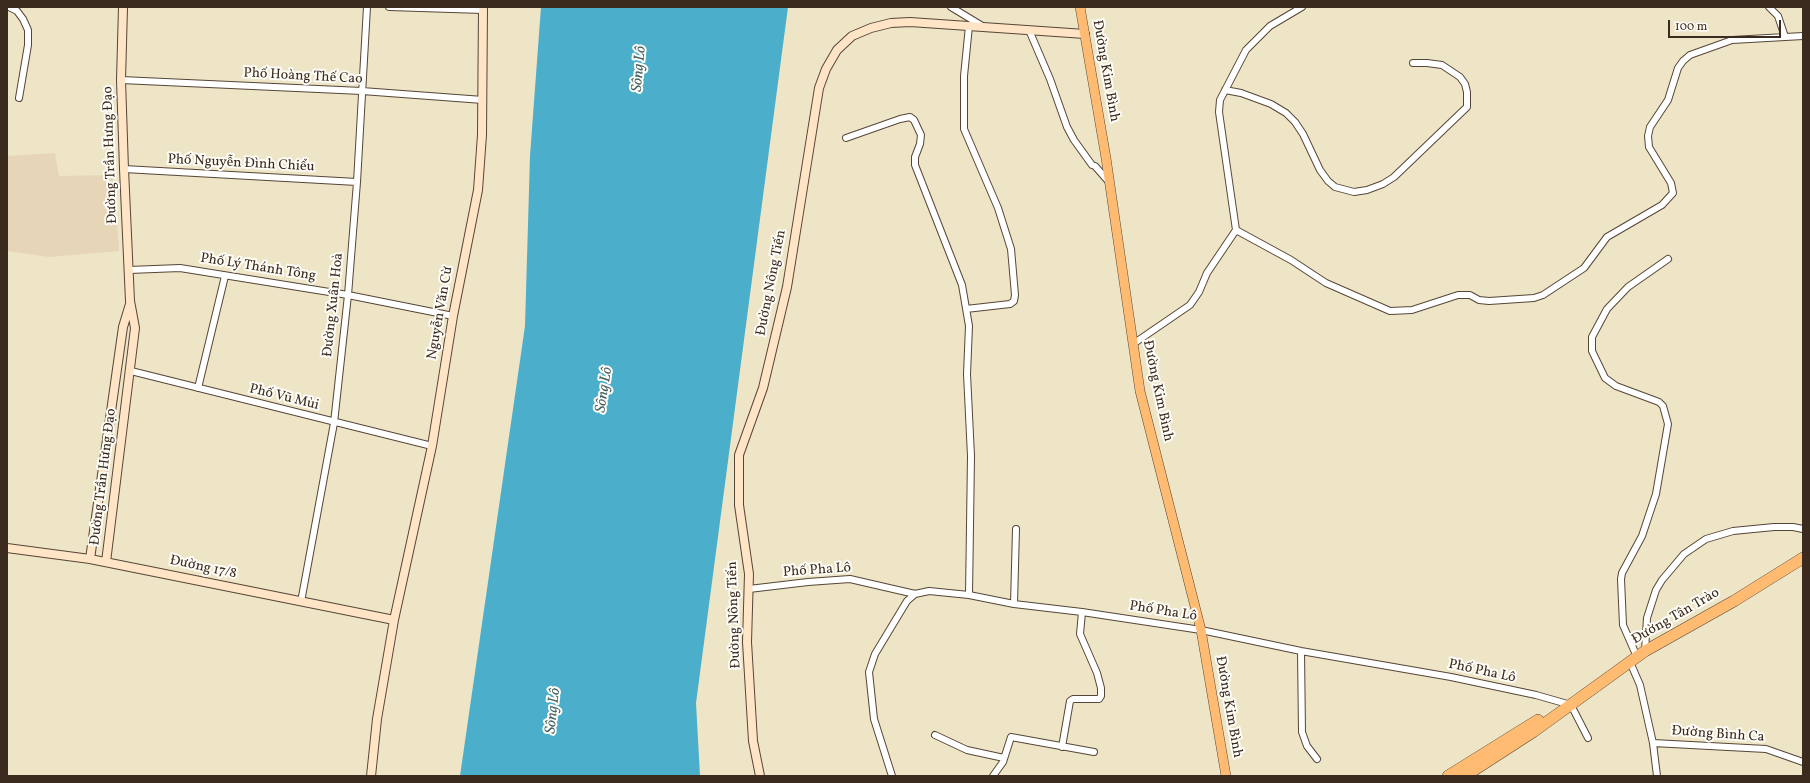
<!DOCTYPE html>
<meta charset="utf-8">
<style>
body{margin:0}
#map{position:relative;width:1810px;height:783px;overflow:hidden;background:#eee4c6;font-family:Vollkorn,serif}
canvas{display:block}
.frame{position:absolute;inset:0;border:8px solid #3b2a1e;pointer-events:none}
.scale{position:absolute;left:1668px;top:20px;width:113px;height:18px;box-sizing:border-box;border:2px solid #3b2a1e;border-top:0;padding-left:5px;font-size:12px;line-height:14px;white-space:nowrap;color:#3b2a1e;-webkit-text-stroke:3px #fdfcf7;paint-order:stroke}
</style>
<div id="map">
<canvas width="1810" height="783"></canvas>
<div class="frame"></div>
<div class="scale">100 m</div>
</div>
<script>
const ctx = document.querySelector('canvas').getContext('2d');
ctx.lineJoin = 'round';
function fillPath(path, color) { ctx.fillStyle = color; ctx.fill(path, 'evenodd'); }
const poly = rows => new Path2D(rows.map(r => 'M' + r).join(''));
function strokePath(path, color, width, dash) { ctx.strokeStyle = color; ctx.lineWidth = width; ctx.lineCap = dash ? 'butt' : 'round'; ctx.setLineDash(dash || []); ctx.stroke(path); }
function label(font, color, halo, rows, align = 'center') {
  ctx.font = font + ' Vollkorn,serif'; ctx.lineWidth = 4; ctx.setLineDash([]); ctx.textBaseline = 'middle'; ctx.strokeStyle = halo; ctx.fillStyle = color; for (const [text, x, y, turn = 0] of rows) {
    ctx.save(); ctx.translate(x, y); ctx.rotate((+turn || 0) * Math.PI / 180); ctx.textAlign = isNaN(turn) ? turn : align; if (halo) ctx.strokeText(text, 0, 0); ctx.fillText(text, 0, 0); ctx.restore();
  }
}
fillPath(poly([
 [55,153,59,176,113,175,119,251,49,257,7,251,7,156]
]), '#e7d5b7');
fillPath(poly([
 [541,7,788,7,696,703,700,776,460,776,525,326,530,156]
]), '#4baecb');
const street = poly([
 [9,7,17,11,23,19,28,30,28,45,19,98],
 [389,7,483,10],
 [951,7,984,27],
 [1769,7,1778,16,1785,37],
 [1029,30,1050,79,1067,127,1074,140,1092,165,1095,166,1109,182],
 [121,80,362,91,483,100],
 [1225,90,1241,93,1271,104,1286,113,1295,122,1303,134,1320,170,1328,181,1335,187,1354,192,1367,190,1383,184,1394,177,1467,107,1467,92,1465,84,1460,77,1442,65,1427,63,1413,63],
 [846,138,900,119,910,117,914,120,921,135,920,144,915,157,915,165,962,285,969,326,967,374,971,456,969,595],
 [124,169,357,182],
 [1236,230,1291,260,1326,283,1390,311,1412,310,1458,295,1470,295,1479,300,1489,301,1534,298,1543,295,1584,268,1607,237,1662,205,1673,193,1671,183,1649,147,1648,136,1650,127,1668,100,1678,68,1683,61,1690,55,1732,40,1803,36],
 [129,270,180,268,348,295,453,316],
 [966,309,1010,304,1014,301,1015,295,1011,249,998,208,964,129,964,76,969,26],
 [1133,344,1190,305,1199,292,1207,273,1236,230,1219,112,1220,100,1246,50,1270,26,1302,7],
 [131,371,432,446],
 [198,388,225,276],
 [749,589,808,582,850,579,915,594,929,591,969,595,1014,604,1082,612,1201,630,1301,651,1451,677,1536,695,1571,705,1588,738],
 [301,602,334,423,348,295,357,182,367,7],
 [1014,604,1016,529],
 [1301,651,1302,732,1307,746,1317,759],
 [1645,651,1647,618,1656,590,1662,580,1684,554,1706,539,1733,531,1774,527,1793,527,1803,529],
 [1637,657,1623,625,1621,579,1622,573,1642,536,1656,494,1668,424,1663,406,1659,402,1616,386,1605,378,1592,351,1592,337,1607,309,1628,287,1668,259],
 [1630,662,1640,685,1653,743,1657,776],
 [935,735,967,750,1004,758],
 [1653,743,1766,749,1803,762],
 [1062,747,1070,701,1073,699,1099,699,1101,696,1101,688,1097,673,1080,634,1082,612],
 [892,776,874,719,869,672,875,654,907,601,915,594],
 [993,776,1003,762,1011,737,1094,752]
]);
const secondary = poly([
 [7,548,90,559,394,620],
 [90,559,123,327,130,304],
 [106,562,135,328,130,301,124,169,121,80,123,7],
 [371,776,377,719,394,620,432,446,453,316,478,190,482,135,483,7],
 [760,776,753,741,747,642,749,574,739,505,739,455,763,388,787,287,819,88,826,69,837,50,852,36,871,28,891,23,910,22,1085,34]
]);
const primary = poly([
 [1080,7,1106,158,1140,391,1201,630,1226,776]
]);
const highway = poly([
 [1448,776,1538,720],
 [1465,776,1533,732,1645,651,1734,601,1803,558]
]);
strokePath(street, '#564637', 8);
strokePath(secondary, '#564637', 10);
strokePath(primary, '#564637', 10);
strokePath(highway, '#564637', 12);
strokePath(street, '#fff', 6);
strokePath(secondary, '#ffe4c6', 8);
strokePath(primary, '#ffbb71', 9);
strokePath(highway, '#ffbb71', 11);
label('14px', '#3b2a1e', '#fdfcf7', [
 ["Đường Kim Bình",1105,71,80],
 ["Phố Hoàng Thế Cao",303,77,3],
 ["Đường Trần Hưng Đạo",111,155,-92],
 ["Phố Nguyễn Đình Chiểu",241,164,3],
 ["Phố Lý Thánh Tông",258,268,9],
 ["Đường Nông Tiến",772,283,-79],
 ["Đường Xuân Hoà",334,305,-84],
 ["Nguyễn Văn Cừ",441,313,-80],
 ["Đường Kim Bình",1157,391,78],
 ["Phố Vũ Mùi",284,398,14],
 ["Đường Trần Hưng Đạo",104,477,-83],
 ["Đường 17/8",203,568,12],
 ["Phố Pha Lô",817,571,-4],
 ["Phố Pha Lô",1163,612,9],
 ["Đường Nông Tiến",735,615,-92],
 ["Đường Tân Trào",1676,617,-30],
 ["Phố Pha Lô",1482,672,12],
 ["Đường Kim Bình",1228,707,80],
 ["Đường Bình Ca",1718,735,4]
]);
label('italic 15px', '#415f63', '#fdfcf7', [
 ["Sông Lô",640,69,-85],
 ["Sông Lô",605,390,-81],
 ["Sông Lô",554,711,-84]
]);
</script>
